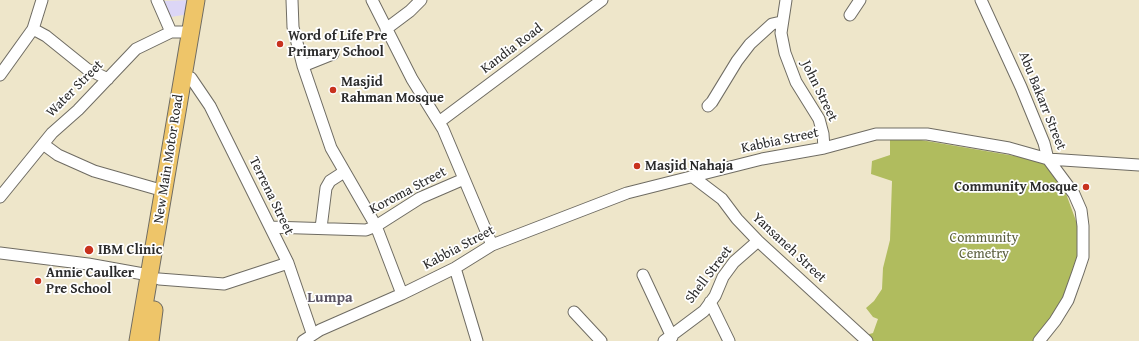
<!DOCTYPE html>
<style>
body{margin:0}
canvas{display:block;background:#eee6ca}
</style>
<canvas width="1139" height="341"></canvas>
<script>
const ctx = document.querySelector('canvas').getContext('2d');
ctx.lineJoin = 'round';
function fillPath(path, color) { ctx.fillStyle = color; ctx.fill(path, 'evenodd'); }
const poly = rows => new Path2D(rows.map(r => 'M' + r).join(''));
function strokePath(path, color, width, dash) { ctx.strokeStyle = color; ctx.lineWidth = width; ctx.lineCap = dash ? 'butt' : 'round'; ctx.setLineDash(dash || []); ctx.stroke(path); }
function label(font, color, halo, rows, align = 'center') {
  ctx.font = font + ' "Gentium Book Plus",serif'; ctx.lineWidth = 3.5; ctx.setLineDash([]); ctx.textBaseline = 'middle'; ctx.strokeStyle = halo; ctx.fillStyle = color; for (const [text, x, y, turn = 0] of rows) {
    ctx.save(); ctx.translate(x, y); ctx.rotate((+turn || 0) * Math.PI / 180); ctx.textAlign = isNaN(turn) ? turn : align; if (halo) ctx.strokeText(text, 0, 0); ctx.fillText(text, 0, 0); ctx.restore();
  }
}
fillPath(poly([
 [192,0,189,14,171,17,163,1]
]), '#dcd6f6');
fillPath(poly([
 [890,139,915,139,1050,162,1061,180,1079,229,1080,270,1040,341,867,341,863,336,873,333,878,319,873,317,866,308,874,301,882,289,883,268,890,240,892,181,871,174,872,161,890,155]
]), '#b0bc5e');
const minor = poly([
 [157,0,171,32],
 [292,0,293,27,303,66,331,148,376,226,402,294],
 [372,0,412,79,443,129,492,245],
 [786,0,781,33,785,53,796,82,819,119,823,134,824,148],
 [981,0,1021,87,1044,143,1048,159,1074,194,1081,210,1083,226,1083,257,1078,272,1068,300,1055,321,1039,341],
 [850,15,860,0],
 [33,29,46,36,87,69,108,79],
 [386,29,410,11,421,0],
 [303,66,333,54],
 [0,75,33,29,42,0],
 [191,78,210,106,288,263,312,333],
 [708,106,712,102,737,61,750,44,772,24,781,22],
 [439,122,602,0],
 [43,144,58,155,94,171,164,191],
 [693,177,722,199,737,219,758,241,867,341],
 [0,197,52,133,78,110,136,49,171,32,189,32],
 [270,227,366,230,376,226,420,198,464,179],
 [321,228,326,188,330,181,344,172],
 [0,253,88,264,149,275],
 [455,268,477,341],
 [643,275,672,337],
 [159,279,224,284,288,263],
 [710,302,729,341],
 [574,312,601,341],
 [303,341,320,330,402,294,455,268,492,245,627,193,762,159,824,148,876,134,927,134,1009,148,1048,159,1139,165],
 [664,341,704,311,715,296,723,277,734,262,758,241]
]);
const highway = poly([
 [138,341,196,0],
 [150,341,154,310]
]);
strokePath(minor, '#6f6c63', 13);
strokePath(highway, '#6f6c63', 19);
strokePath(minor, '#fff', 11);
strokePath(highway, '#eec569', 17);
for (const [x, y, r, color] of [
 [280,44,4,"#c8321e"],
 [333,90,4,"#c8321e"],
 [637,166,4,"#c8321e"],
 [1086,187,4,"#c8321e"],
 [89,250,5,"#c8321e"],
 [38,281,4,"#c8321e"]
]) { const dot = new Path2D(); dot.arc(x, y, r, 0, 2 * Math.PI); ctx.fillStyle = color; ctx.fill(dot); strokePath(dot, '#fff', 1.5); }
label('bold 14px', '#2b2b2b', '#fff', [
 ["Word of Life Pre",288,36],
 ["Primary School",288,52],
 ["Masjid",341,82],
 ["Rahman Mosque",341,98],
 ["Masjid Nahaja",645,166],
 ["Community Mosque",1078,187,"right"],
 ["IBM Clinic",98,250],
 ["Annie Caulker",46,273],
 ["Pre School",46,289]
], 'left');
label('14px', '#2b2b2b', '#fff', [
 ["Kandia Road",512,49,-37],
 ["Water Street",75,89,-45],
 ["John Street",819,91,64],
 ["Abu Bakarr Street",1042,101,68],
 ["Kabbia Street",780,141,-12],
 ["New Main Motor Road",169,159,-81],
 ["Koroma Street",408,191,-28],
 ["Terrena Street",271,196,64],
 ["Kabbia Street",459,248,-28],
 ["Yansaneh Street",789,248,43],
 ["Shell Street",709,275,-53]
]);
label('14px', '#5a5e3d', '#fff', [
 ["Community",984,238],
 ["Cemetry",984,254]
]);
label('bold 15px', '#5b5463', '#fff', [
 ["Lumpa",330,298]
]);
</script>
